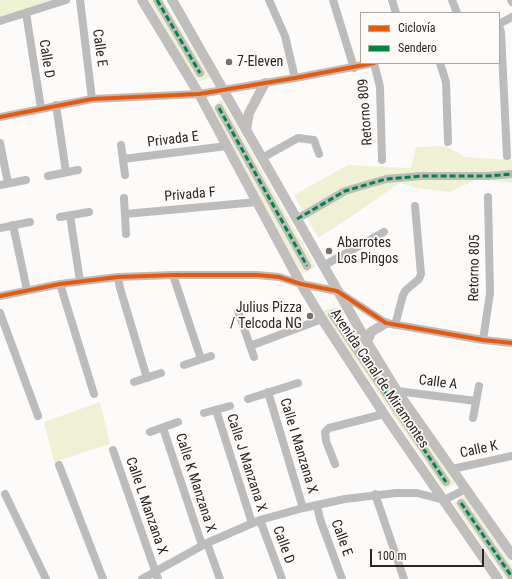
<!DOCTYPE html>
<meta charset="utf-8">
<style>
body{margin:0}
#map{position:relative;width:512px;height:579px;overflow:hidden;background:#fdfbf9;font-family:"Roboto Condensed",sans-serif}
canvas{display:block}
.legend{position:absolute;left:360px;top:12px;width:140px;height:52px;box-sizing:border-box;background:#fefbf8;border:1px solid #a9a6a3;margin:0;padding:5px 7px;list-style:none;font-size:12px;color:#2a2624}
.legend li{display:flex;align-items:center;gap:8px;height:20px}
.legend b{width:20px;border:1px solid #a9a6a3}
.scale{position:absolute;left:370px;top:549px;width:114px;height:18px;box-sizing:border-box;border:2px solid #2a2624;border-top:0;padding-left:5px;font-size:12px;line-height:14px;white-space:nowrap;color:#2a2624;-webkit-text-stroke:3px #fefbf8;paint-order:stroke}
</style>
<div id="map">
<canvas width="512" height="579"></canvas>
<ul class="legend">
<li><b style="height:5px;background:#e8590c"></b>Ciclovía</li>
<li><b style="height:5px;background:#00873e"></b>Sendero</li>
</ul>
<div class="scale">100 m</div>
</div>
<script>
const ctx = document.querySelector('canvas').getContext('2d');
ctx.lineJoin = 'round';
function fillPath(path, color) { ctx.fillStyle = color; ctx.fill(path, 'evenodd'); }
const poly = rows => new Path2D(rows.map(r => 'M' + r).join(''));
function strokePath(path, color, width, dash) { ctx.strokeStyle = color; ctx.lineWidth = width; ctx.lineCap = dash ? 'butt' : 'round'; ctx.setLineDash(dash || []); ctx.stroke(path); }
function label(font, color, halo, rows, align = 'center') {
  ctx.font = font + ' "Roboto Condensed",sans-serif'; ctx.lineWidth = 3.5; ctx.setLineDash([]); ctx.textBaseline = 'middle'; ctx.strokeStyle = halo; ctx.fillStyle = color; for (const [text, x, y, turn = 0] of rows) {
    ctx.save(); ctx.translate(x, y); ctx.rotate((+turn || 0) * Math.PI / 180); ctx.textAlign = isNaN(turn) ? turn : align; if (halo) ctx.strokeText(text, 0, 0); ctx.fillText(text, 0, 0); ctx.restore();
  }
}
fillPath(poly([
 [0,0,57,0,0,17],
 [149,0,163,0,211,78,196,82],
 [222,100,316,267,302,274,212,107],
 [445,146,466,157,512,160,512,183,478,179,449,192,417,188,400,183,349,218,318,238,294,195,348,165,411,168,416,147],
 [337,307,455,484,444,490,322,311],
 [100,402,110,444,54,462,44,422],
 [465,496,512,565,512,579,506,579,453,503]
]), '#eef1d4');
strokePath(poly([
 [80,0,92,99],
 [157,0,200,73],
 [269,0,285,36,295,78],
 [333,0,354,68],
 [392,0,396,13],
 [452,0,457,13],
 [511,0,512,2],
 [26,13,41,108],
 [0,21,66,0],
 [499,24,512,17],
 [499,26,501,32,507,156],
 [374,63,380,87,382,160],
 [440,63,446,82,448,142],
 [56,105,66,172],
 [219,108,307,266],
 [0,117,92,99,199,94,295,78,374,63],
 [0,143,8,183],
 [121,145,125,175],
 [262,158,298,138,314,140,319,154],
 [123,159,227,146],
 [48,176,78,170],
 [0,185,26,180],
 [124,198,126,234],
 [125,214,257,202],
 [70,216,80,281],
 [60,217,89,212],
 [297,219,345,191,386,179,421,176,487,176,512,174],
 [13,225,27,290],
 [0,228,30,222],
 [323,266,384,232],
 [173,275,201,359],
 [118,277,120,288,147,378],
 [60,284,94,394],
 [0,296,60,284,118,277,173,275,257,275,279,277,301,284,337,291,386,323,483,340,512,343],
 [238,311,254,357],
 [0,313,38,416],
 [332,314,446,482],
 [395,325,403,295,406,290,419,279,421,274,415,206],
 [483,340,490,293,488,197],
 [250,346,322,319],
 [184,365,211,356],
 [134,382,161,373],
 [397,391,476,401],
 [268,392,303,508],
 [248,399,298,383],
 [216,410,252,523],
 [204,413,230,406],
 [473,418,479,386],
 [163,428,202,545],
 [150,432,178,422],
 [113,450,158,579],
 [335,464,326,441,325,432,329,428,384,414],
 [59,465,103,579],
 [452,469,512,456],
 [5,494,46,579],
 [375,494,404,579],
 [461,503,512,577],
 [317,505,320,519,342,579],
 [260,520,282,579],
 [207,543,220,579],
 [142,579,207,543,260,520,303,508,345,499,396,493,417,493,444,500,466,489]
]), '#bdbcbc', 8);
strokePath(poly([
 [142,0,199,94,301,284,322,319,384,414,498,579],
 [172,0,367,342,397,391,512,555],
 [246,130,249,113,265,83],
 [367,342,371,332,386,323]
]), '#c1bfbe', 10);
strokePath(poly([
 [157,0,200,73],
 [219,108,307,266],
 [297,219,345,191,386,179,421,176,487,176,512,174],
 [332,314,446,482],
 [461,503,512,577]
]), '#00873e', 3, [6, 3]);
strokePath(poly([
 [0,117,92,99,199,94,295,78,374,63],
 [0,296,60,284,118,277,173,275,257,275,279,277,301,284,337,291,386,323,483,340,512,343]
]), '#e8590c', 4);
for (const [x, y, r, color] of [
 [229,62,4,"#74716f"],
 [329,251,4,"#74716f"],
 [310,316,4,"#74716f"]
]) { const dot = new Path2D(); dot.arc(x, y, r, 0, 2 * Math.PI); ctx.fillStyle = color; ctx.fill(dot); strokePath(dot, '#fefbf8', 1.5); }
label('14px', '#2a2624', '#fefbf8', [
 ["Calle E",99,48,82],
 ["Calle D",46,59,81],
 ["Retorno 809",366,112,-94],
 ["Privada E",173,140,-7],
 ["Privada F",190,195,-5],
 ["Retorno 805",475,268,-89],
 ["Avenida Canal de Miramontes",379,379,56],
 ["Calle A",438,383,7],
 ["Calle I Manzana X",298,446,73],
 ["Calle K",479,450,-12],
 ["Calle J Manzana X",246,463,72],
 ["Calle K Manzana X",195,483,72],
 ["Calle L Manzana X",146,506,71],
 ["Calle E",341,538,70],
 ["Calle D",283,545,70]
]);
label('14px', '#2a2624', '#fefbf8', [
 ["7-Eleven",237,62],
 ["Abarrotes",337,243],
 ["Los Pingos",337,259],
 ["Julius Pizza",302,308,"right"],
 ["/ Telcoda NG",302,324,"right"]
], 'left');
</script>
